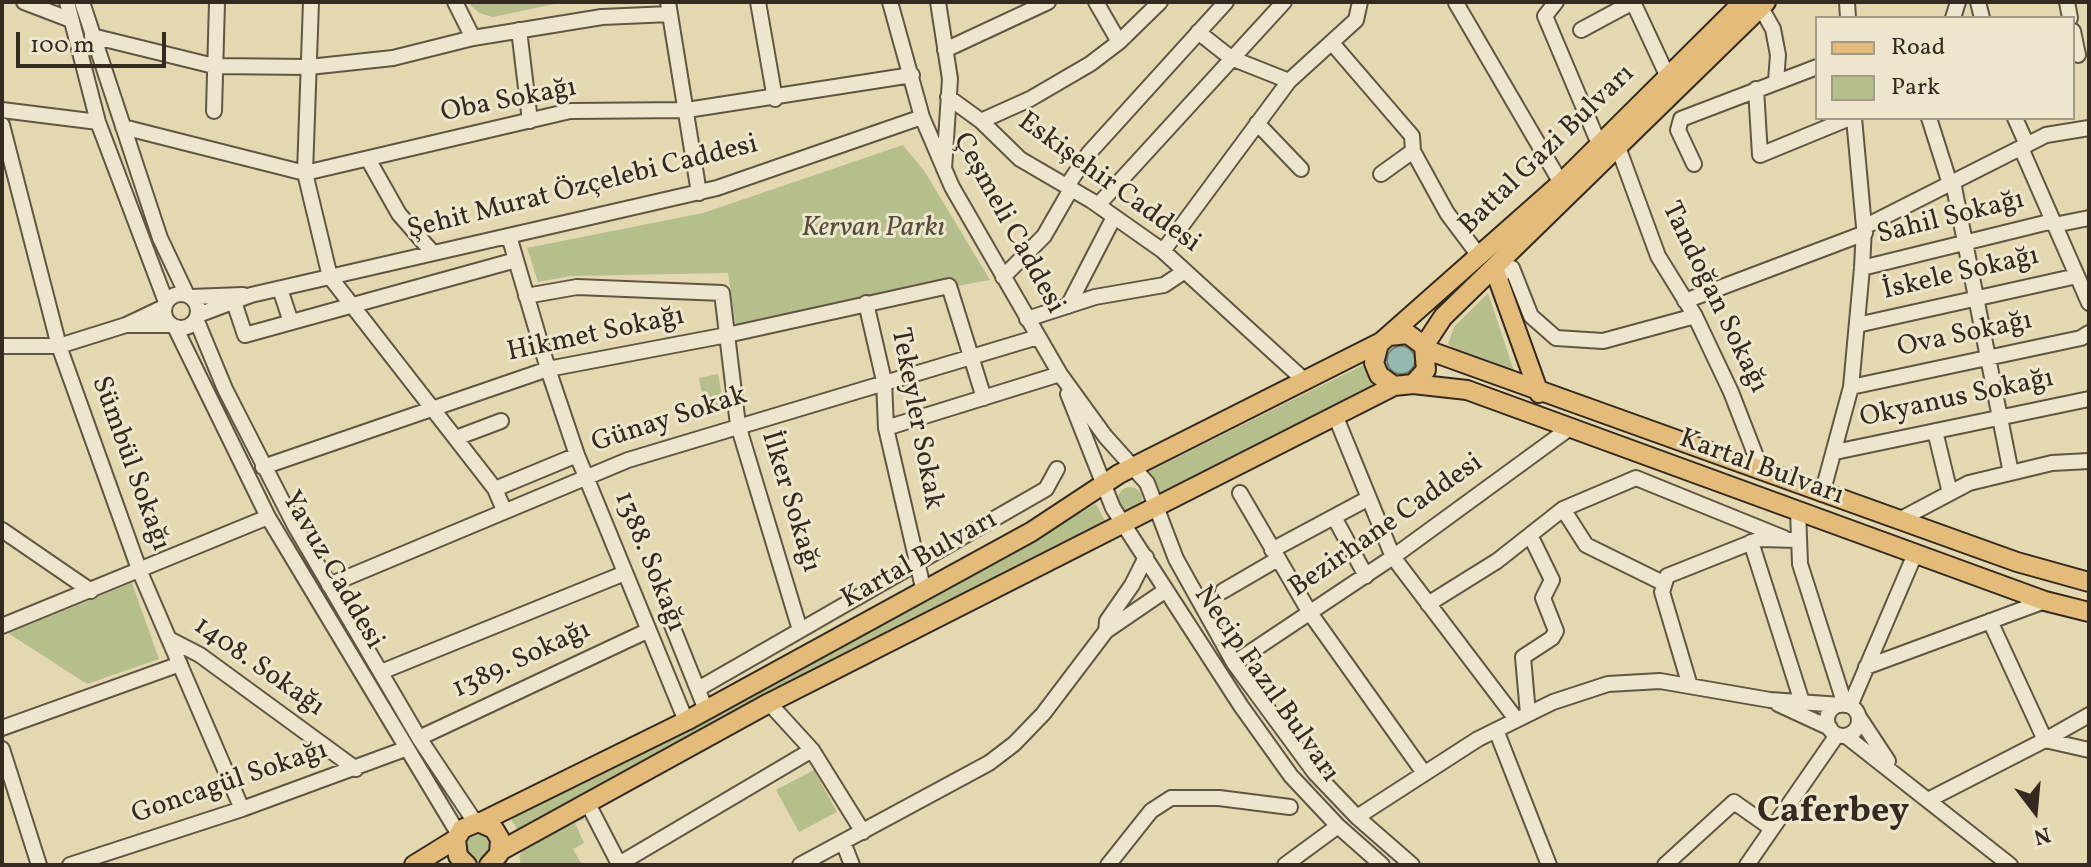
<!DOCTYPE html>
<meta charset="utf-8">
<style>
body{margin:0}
#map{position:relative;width:2091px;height:867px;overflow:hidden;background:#e4d8b0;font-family:Vollkorn,serif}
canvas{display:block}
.frame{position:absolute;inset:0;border:4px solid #342a1f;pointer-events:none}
.legend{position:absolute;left:1815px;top:16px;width:260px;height:104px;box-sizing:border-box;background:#ede6cc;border:2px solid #a39b87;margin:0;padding:10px 14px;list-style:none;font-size:24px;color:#342a1f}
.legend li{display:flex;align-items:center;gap:16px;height:40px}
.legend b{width:40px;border:2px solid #a39b87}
.north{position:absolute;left:1995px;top:771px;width:80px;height:80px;-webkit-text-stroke:6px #ede6cc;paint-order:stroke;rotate:164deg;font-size:22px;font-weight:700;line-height:32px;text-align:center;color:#342a1f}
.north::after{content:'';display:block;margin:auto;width:28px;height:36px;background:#342a1f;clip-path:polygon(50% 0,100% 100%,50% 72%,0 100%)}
.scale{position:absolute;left:16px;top:32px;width:150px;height:36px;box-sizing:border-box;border:4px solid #342a1f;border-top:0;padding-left:10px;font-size:24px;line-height:28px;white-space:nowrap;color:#342a1f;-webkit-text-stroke:6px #ede6cc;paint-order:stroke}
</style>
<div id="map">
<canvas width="2091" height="867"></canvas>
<div class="frame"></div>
<ul class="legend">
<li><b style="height:10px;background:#e2bc78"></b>Road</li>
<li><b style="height:22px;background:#b4bf8b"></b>Park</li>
</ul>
<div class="north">N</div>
<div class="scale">100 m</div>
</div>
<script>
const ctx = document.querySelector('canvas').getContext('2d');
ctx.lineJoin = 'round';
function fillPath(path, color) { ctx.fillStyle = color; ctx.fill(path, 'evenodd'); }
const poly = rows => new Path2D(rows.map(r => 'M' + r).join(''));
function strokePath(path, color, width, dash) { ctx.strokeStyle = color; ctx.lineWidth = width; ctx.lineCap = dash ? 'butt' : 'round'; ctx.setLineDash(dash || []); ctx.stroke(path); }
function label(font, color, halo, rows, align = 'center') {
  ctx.font = font + ' Vollkorn,serif'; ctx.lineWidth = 6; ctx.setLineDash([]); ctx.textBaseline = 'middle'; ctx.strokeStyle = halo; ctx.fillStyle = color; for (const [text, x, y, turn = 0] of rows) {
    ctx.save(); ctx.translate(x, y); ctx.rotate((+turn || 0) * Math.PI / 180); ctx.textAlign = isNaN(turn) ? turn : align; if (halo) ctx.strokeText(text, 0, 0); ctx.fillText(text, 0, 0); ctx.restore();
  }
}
fillPath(poly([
 [467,2,564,2,493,17,479,13],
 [903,145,925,172,990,280,736,326,728,273,571,276,538,282,527,248,703,213],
 [1488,293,1514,371,1460,354,1448,344,1454,327],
 [1363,365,1375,388,1161,496,1146,473],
 [718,374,725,411,706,414,699,378],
 '1118 499a12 12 0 1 1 24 0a12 12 0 1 1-24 0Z',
 [1096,504,1107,525,722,716,519,832,511,819,602,766,720,711,867,632],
 [132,583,159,659,87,684,8,633],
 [814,770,837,812,799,832,776,790],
 [579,809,584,819,575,823,584,843,573,849,582,865,521,865,519,856,529,843],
 '463 845a15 15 0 1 1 30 0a15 15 0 1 1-30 0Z'
]), '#b4bf8b');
const water = poly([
 '1387 360a14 14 0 1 1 28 0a14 14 0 1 1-28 0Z'
]);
fillPath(water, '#95b9ae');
strokePath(water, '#6e8075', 2);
const minor = poly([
 [24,2,71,20],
 [67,2,98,122,166,302],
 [82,2,160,238,187,295],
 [311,2,305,173,330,277,495,489,504,510],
 [455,2,473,38],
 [668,2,699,193],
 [758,2,775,99],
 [890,2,922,117,952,187,1060,374,1105,436,1147,483,1176,559,1234,663,1315,773,1357,817,1412,865],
 [938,2,950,79,944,169],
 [1096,2,1119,42],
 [1556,2,1545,16,1599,144],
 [1633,2,1667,75],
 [1847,2,1848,18],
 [1978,2,1982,18],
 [2067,2,2070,18],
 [1456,3,1561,183],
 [1760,6,1773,29,1778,55,1776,81],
 [1953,18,1958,2],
 [519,30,530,121],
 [1581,30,1633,2],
 [2073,31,2078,55],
 [1198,32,1231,58,1289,81],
 [92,36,214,66,309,67,393,58,473,38,602,17,670,14],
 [1332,43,1412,136,1413,151,1447,213,1480,257],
 [945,50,1048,2],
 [1756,89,1760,155,1850,118],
 [948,97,981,121,1020,159,1092,201,1163,251,1304,380],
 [2,110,98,122],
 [214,111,217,2],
 [1929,118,1950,184],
 [2015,118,2027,145],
 [981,121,1030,99,1090,64,1119,42,1160,2],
 [1257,123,1301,169],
 [2,125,59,346,140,572,242,809],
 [123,127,305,173,570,111,687,110,912,75],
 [1618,147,1658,256,1695,316,1731,392,1762,472],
 [2021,148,2089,303],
 [368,159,399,214,433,253],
 [1694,164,1678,130,1681,119,1817,67],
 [1381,174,1413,151],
 [1953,182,2011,473],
 [1067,186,1089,153,1226,2],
 [1098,205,1284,2],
 [2054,225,2089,218],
 [1864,227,2046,135,2089,128],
 [509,236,548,369,577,455,686,721],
 [1163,251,1289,81,1356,20,1360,2],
 [1862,268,2053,221],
 [1497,276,1512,268,1531,316,1556,338,1603,341,1695,316],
 [1003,277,1044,236,1071,189],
 [280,289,291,322],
 '164 311a17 17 0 1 1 34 0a17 17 0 1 1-34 0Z',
 [526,296,577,287,722,293,738,425,800,630],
 [191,297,243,295],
 [1685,301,1865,233],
 [234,302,245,335,516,260],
 [866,303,884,381,886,428,924,592],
 [1068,306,1114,217],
 [198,315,251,295,717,188,922,117],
 [196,319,225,389,295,526,419,738,475,822],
 [1027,319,1095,297,1164,285,1185,271],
 [126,325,170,325],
 [1857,325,2077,276],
 [175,327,268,517,458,833],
 [2,346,59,346,126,325,164,307],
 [1851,387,2081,338,2089,333],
 [1068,394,1113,508,1241,706,1291,776,1338,826,1382,865],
 [1335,415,1393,557,1516,719],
 [886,428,1060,374],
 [1935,431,1950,493],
 [456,438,501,421],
 [1835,452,2089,399],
 [263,467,548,369,727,335,949,286,984,398],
 [495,489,577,455],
 [1240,493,1310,613,1424,773],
 [1822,494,1851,387,1862,268,1864,227,1854,118],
 [1563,509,1586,545,1663,583],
 [1798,511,1800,564,1845,705],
 [1334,517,1366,576],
 [1899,520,1969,483,2052,463,2089,461],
 [2,530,91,591],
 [1751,542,1802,702],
 [1272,550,1369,498],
 [329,585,628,460,1038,337],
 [1223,591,1278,559],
 [1428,604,1497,561,1563,509,1636,478,1784,538],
 [669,618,706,710],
 [1990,621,2045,740,2089,715],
 [2,626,268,517],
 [1106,631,1166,590],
 [169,639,200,655,356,769],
 [1234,663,1393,557,1567,430],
 [1866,667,2045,601],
 [381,672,625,573],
 [1690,686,1662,592,1667,576,1760,539,1797,540],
 [698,689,1046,489,1057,469],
 [769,703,812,750,863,832],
 [1778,704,1830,728],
 '1827 720a16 16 0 1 1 32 0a16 16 0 1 1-32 0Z',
 [1850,706,1915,554],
 [1528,714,1523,657,1552,638,1556,631,1543,598,1552,580,1530,535],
 [1859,717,1888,761],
 [2,728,180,664],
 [1496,730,1549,865],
 [1846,736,2010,865],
 [419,738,647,631],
 [2,749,39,865],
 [1930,799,2045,740,2089,750],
 [587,802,619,864,812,750],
 [1357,817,1478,739,1553,702,1608,684,1660,681,1770,700,1841,705],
 [843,842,852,865],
 [70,865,242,809,405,749],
 [800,865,989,763,1014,744,1043,714,1106,631,1107,621,1132,585,1146,557],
 [1108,865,1151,811,1171,798,1219,798,1290,807],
 [1285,865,1338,826],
 [1665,865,1734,802,1771,828],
 [1747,865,1837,735]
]);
const major = poly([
 [1494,268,1539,393],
 [1389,336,1408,334,1424,346,1426,370,1413,384,1394,386,1379,375,1374,363,1379,344,1561,183,1743,2],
 [1424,346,1443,317,1766,2],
 [1427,350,2017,562,2089,582],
 [1413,384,1467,390,2045,601,2089,612],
 [481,822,686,721,1031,532,1119,474,1381,342],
 [500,851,769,703,1394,386],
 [414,865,456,839],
 [467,865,458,856,456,839,462,829,478,822,494,829,500,839,499,854,489,865]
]);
strokePath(minor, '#605643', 18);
strokePath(major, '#342a1f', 22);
strokePath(minor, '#ede6cc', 14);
strokePath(major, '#e2bc78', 18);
label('28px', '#342a1f', '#ede6cc', [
 ["Oba Sokağı",509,102,-11],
 ["Battal Gazi Bulvarı",1548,151,-44],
 ["Eskişehir Caddesi",1108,184,36],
 ["Şehit Murat Özçelebi Caddesi",583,189,-14],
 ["Sahil Sokağı",1951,219,-14],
 ["Çeşmeli Caddesi",1007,224,61],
 ["İskele Sokağı",1961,275,-13],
 ["Tandoğan Sokağı",1713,298,64],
 ["Hikmet Sokağı",596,336,-12],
 ["Ova Sokağı",1965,336,-12],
 ["Okyanus Sokağı",1957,400,-12],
 ["Tekeyler Sokak",915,419,79],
 ["Günay Sokak",670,421,-18],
 ["Sümbül Sokağı",129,464,70],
 ["Kartal Bulvarı",1761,469,20],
 ["İlker Sokağı",789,502,73],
 ["Bezirhane Caddesi",1387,527,-35],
 ["Kartal Bulvarı",920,561,-29],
 ["1388. Sokağı",648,562,68],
 ["Yavuz Caddesi",331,571,60],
 ["1389. Sokağı",522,661,-25],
 ["1408. Sokağı",258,668,35],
 ["Necip Fazıl Bulvarı",1265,685,55],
 ["Goncagül Sokağı",230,784,-19]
]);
label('italic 28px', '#544f3a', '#ede6cc', [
 ["Kervan Parkı",873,230]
]);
label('bold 36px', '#342a1f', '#ede6cc', [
 ["Caferbey",1833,814]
]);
</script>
